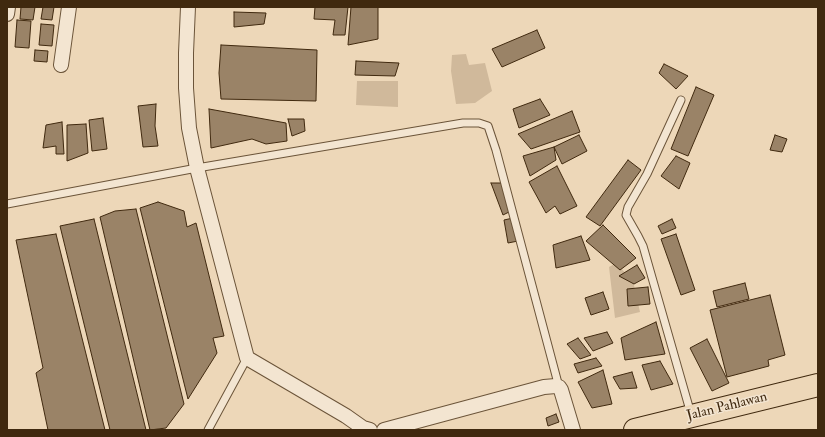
<!DOCTYPE html>
<style>
body{margin:0}
#map{position:relative;width:825px;height:437px;overflow:hidden;background:#edd7b8;font-family:"IM FELL Double Pica",serif}
canvas{display:block}
.frame{position:absolute;inset:0;border:8px solid #40290f;pointer-events:none}
</style>
<div id="map">
<canvas width="825" height="437"></canvas>
<div class="frame"></div>
</div>
<script>
const ctx = document.querySelector('canvas').getContext('2d');
ctx.lineJoin = 'round';
function fillPath(path, color) { ctx.fillStyle = color; ctx.fill(path, 'evenodd'); }
const poly = rows => new Path2D(rows.map(r => 'M' + r).join(''));
function strokePath(path, color, width, dash) { ctx.strokeStyle = color; ctx.lineWidth = width; ctx.lineCap = dash ? 'butt' : 'round'; ctx.setLineDash(dash || []); ctx.stroke(path); }
function label(font, color, halo, rows, align = 'center') {
  ctx.font = font + ' "IM FELL Double Pica",serif'; ctx.lineWidth = 3; ctx.setLineDash([]); ctx.textBaseline = 'middle'; ctx.strokeStyle = halo; ctx.fillStyle = color; for (const [text, x, y, turn = 0] of rows) {
    ctx.save(); ctx.translate(x, y); ctx.rotate((+turn || 0) * Math.PI / 180); ctx.textAlign = isNaN(turn) ? turn : align; if (halo) ctx.strokeText(text, 0, 0); ctx.fillText(text, 0, 0); ctx.restore();
  }
}
fillPath(poly([
 [466,54,469,65,485,63,492,91,475,103,456,104,451,71,452,55],
 [357,81,398,81,398,107,356,105],
 [616,263,633,281,640,312,615,318,609,267]
]), '#d0b99b');
const building = poly([
 [21,7,35,7,33,20,20,19,21,7],
 [43,7,54,7,52,20,41,19,43,7],
 [315,7,348,7,345,35,333,35,335,20,314,19,315,7],
 [351,7,378,7,378,39,348,45,351,7],
 [234,12,266,13,264,24,234,27,234,12],
 [17,20,31,21,29,48,15,47,17,20],
 [41,24,54,25,52,46,39,45,41,24],
 [537,30,545,48,502,67,492,49,537,30],
 [221,45,317,50,316,101,221,99,219,73,221,45],
 [35,50,48,51,47,62,34,61,35,50],
 [356,61,399,63,395,76,355,75,356,61],
 [664,64,688,76,676,89,659,73,664,64],
 [696,87,714,95,688,156,671,149,696,87],
 [540,99,550,115,519,128,513,109,540,99],
 [156,104,155,126,158,146,143,147,138,106,156,104],
 [209,109,286,123,287,141,266,144,252,139,211,148,209,109],
 [572,111,580,132,531,149,518,134,572,111],
 [103,118,107,149,92,151,89,120,103,118],
 [288,119,304,119,305,131,292,136,288,119],
 [62,122,64,154,56,154,56,146,43,148,46,125,62,122],
 [86,124,88,153,67,161,67,125,86,124],
 [579,135,587,151,562,164,554,147,579,135],
 [775,135,787,139,782,152,770,150,775,135],
 [554,147,556,160,530,176,523,156,554,147],
 [676,156,690,163,679,189,661,176,676,156],
 [628,160,641,170,600,226,586,217,628,160],
 [557,166,577,206,560,214,555,206,546,213,529,182,557,166],
 [491,183,502,183,511,211,503,215,491,183],
 [158,202,184,211,187,227,196,223,224,336,213,338,217,353,188,399,140,208,158,202],
 [136,209,184,404,166,428,150,430,100,217,115,211,136,209],
 [513,218,518,241,508,243,504,220,513,218],
 [94,219,146,430,110,430,60,226,94,219],
 [672,219,676,228,662,234,658,226,672,219],
 [603,225,636,258,620,270,586,241,603,225],
 [56,234,105,430,48,430,36,373,43,368,16,240,56,234],
 [676,234,695,290,681,295,661,239,676,234],
 [581,236,590,260,556,268,553,245,581,236],
 [637,265,645,278,634,284,619,276,637,265],
 [745,283,749,299,717,307,713,291,745,283],
 [648,287,650,304,628,306,627,289,648,287],
 [603,292,609,309,591,315,585,298,603,292],
 [770,295,785,355,768,360,769,366,727,377,710,310,770,295],
 [656,322,665,354,625,360,621,338,656,322],
 [607,332,613,343,593,351,584,338,607,332],
 [578,338,591,355,580,359,567,344,578,338],
 [707,339,729,383,712,391,690,348,707,339],
 [596,358,602,366,578,373,574,364,596,358],
 [660,361,673,384,651,390,642,365,660,361],
 [603,370,612,404,592,408,578,382,603,370],
 [632,372,637,388,620,389,613,377,632,372],
 [556,414,559,422,548,426,546,418,556,414]
]);
fillPath(building, '#9a8367');
strokePath(building, '#40290f', 1);
const service = poly([
 [681,100,647,174,628,207,626,215,638,236,643,246,691,414],
 [7,204,197,168,463,123,479,123,488,126,496,150,559,387],
 [208,430,247,358]
]);
const minor = poly([
 [188,7,186,53,186,88,189,128,197,168,247,358,346,416,363,428,370,430],
 [7,14,8,7],
 [61,65,69,7],
 [384,430,544,387,556,386,559,387,561,390,573,430]
]);
const trunk = poly([
 [635,430,818,385]
]);
strokePath(service, '#6b5439', 9);
strokePath(minor, '#6b5439', 16);
strokePath(trunk, '#40290f', 24);
strokePath(service, '#f3e5d1', 7);
strokePath(minor, '#f3e5d1', 14);
strokePath(trunk, '#edd7b8', 22);
label('14px', '#40290f', '#f3e5d1', [
 ["Jalan Pahlawan",727,407,-14]
]);
</script>
